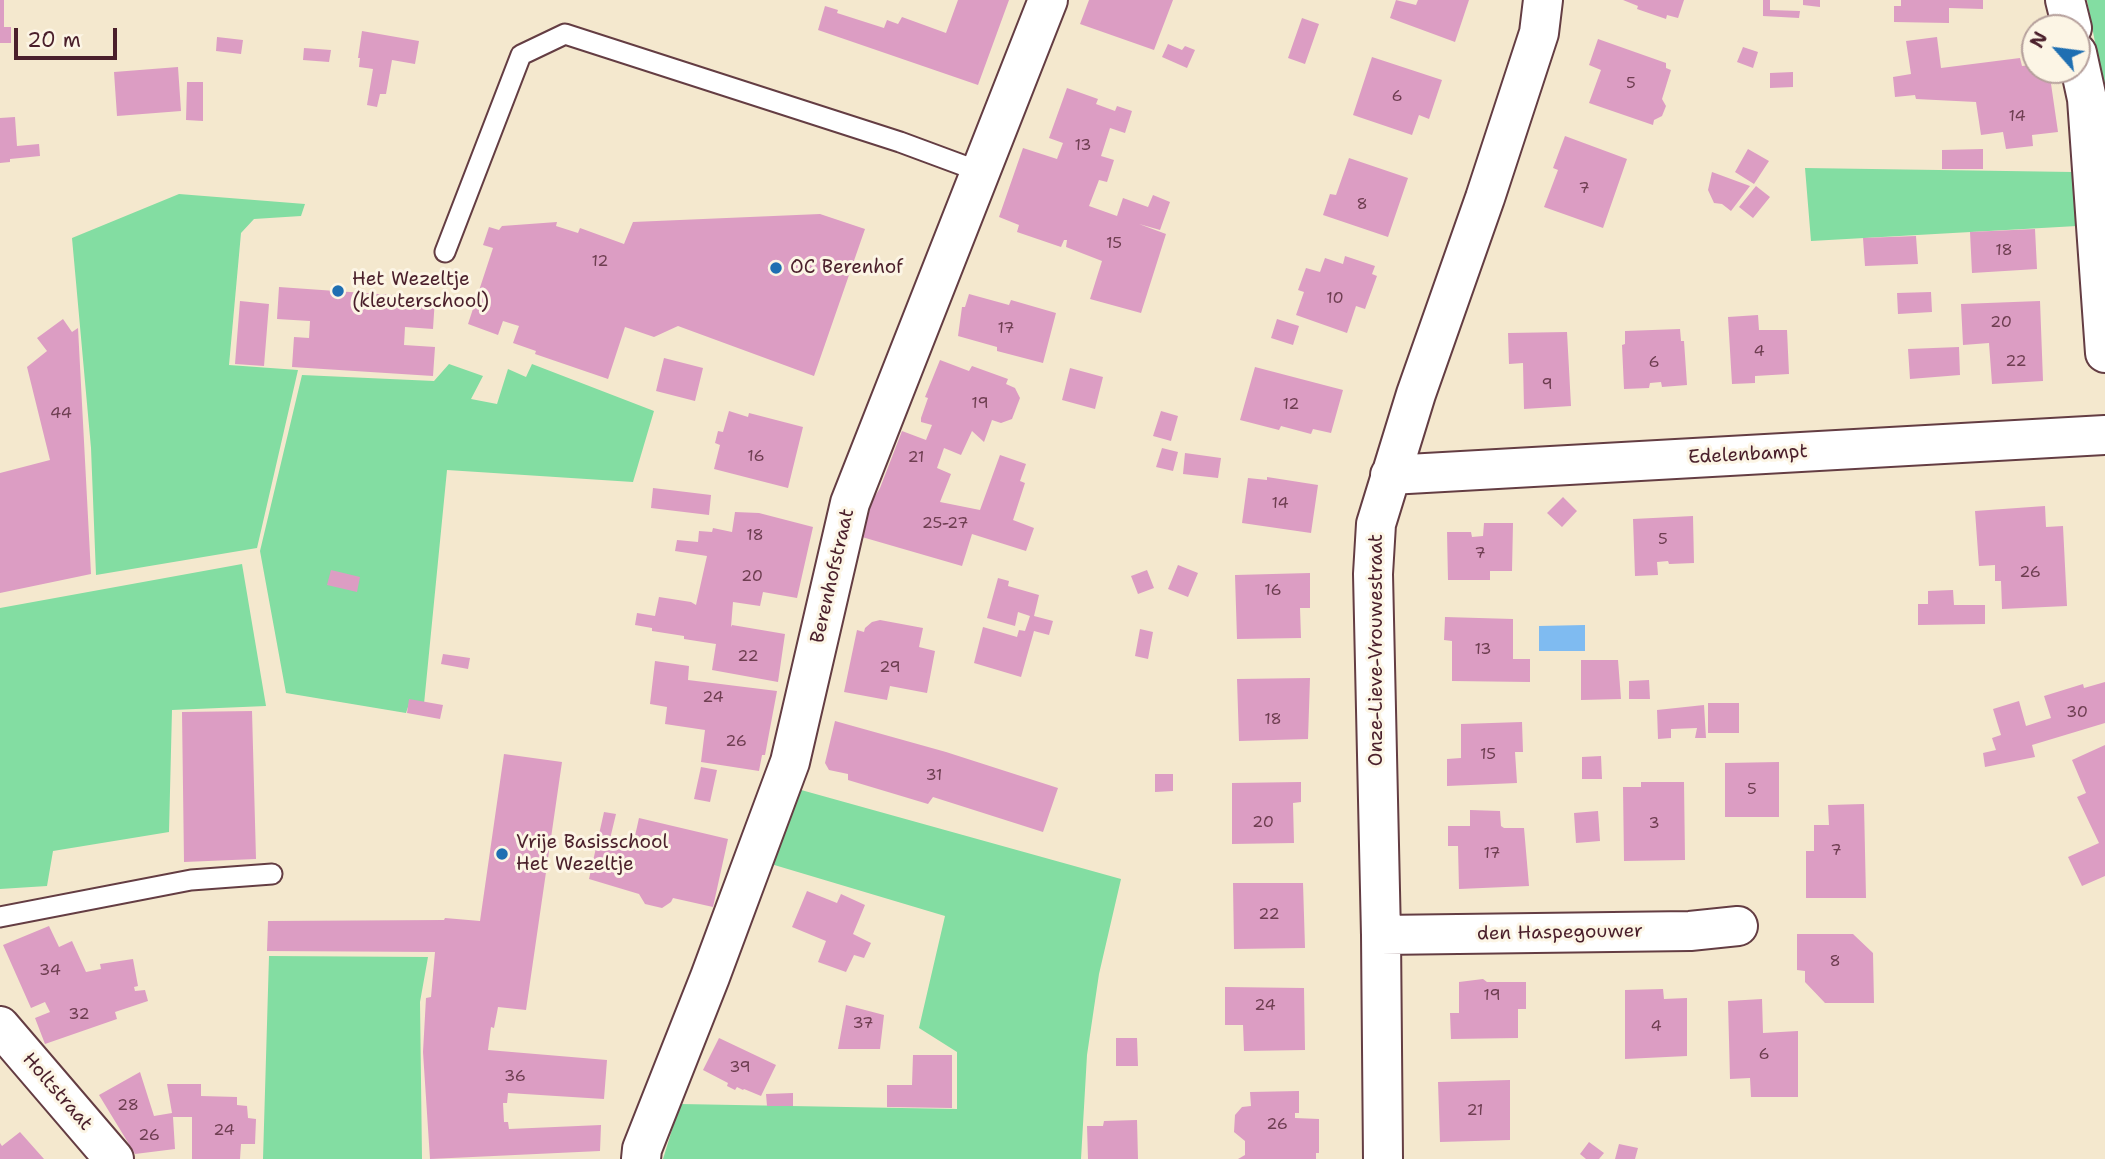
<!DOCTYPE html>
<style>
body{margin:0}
#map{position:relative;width:2105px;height:1159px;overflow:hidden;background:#f4e8ce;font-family:"Shantell Sans",sans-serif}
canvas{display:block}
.north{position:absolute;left:2021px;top:14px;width:70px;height:70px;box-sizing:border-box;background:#fcf5e5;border:2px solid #b59f9b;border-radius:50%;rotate:298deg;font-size:19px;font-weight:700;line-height:28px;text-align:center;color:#4a1f2b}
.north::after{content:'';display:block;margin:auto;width:24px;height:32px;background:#1f6fb2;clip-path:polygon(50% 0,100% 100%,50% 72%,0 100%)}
.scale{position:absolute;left:14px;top:28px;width:103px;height:32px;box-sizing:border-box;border:4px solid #4a1f2b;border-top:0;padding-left:9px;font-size:21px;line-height:24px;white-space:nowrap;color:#4a1f2b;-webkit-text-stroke:5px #fcf5e5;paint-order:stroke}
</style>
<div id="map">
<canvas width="2105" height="1159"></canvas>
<div class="north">N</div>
<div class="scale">20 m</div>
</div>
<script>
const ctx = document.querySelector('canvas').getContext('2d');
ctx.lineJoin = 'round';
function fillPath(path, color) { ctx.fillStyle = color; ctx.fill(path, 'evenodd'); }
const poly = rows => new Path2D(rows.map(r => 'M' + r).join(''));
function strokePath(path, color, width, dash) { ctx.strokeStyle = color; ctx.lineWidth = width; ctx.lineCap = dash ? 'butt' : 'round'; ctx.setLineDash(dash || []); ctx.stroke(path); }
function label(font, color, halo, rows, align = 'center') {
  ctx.font = font + ' "Shantell Sans",sans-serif'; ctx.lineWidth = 6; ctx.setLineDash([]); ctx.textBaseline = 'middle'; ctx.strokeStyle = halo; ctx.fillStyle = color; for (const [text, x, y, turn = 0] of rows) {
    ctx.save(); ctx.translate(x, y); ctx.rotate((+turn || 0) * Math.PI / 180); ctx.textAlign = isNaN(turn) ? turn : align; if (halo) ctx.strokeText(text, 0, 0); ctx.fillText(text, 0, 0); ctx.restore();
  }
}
fillPath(poly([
 [2087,0,2105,0,2105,95],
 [1805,168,2073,172,2077,226,1811,241],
 [179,194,305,204,301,216,254,219,241,233,229,365,298,370,257,548,96,575,91,448,72,238],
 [449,364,483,376,471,399,497,404,508,369,526,377,532,364,654,411,633,482,447,470,424,704,410,701,406,713,286,693,260,551,302,375,434,381],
 [242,564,266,706,172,710,169,832,53,851,47,886,0,889,0,608],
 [794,788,1121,879,1099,974,1087,1055,1081,1159,663,1159,680,1104,957,1109,957,1052,919,1028,945,916,771,864],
 [269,956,428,957,420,1002,422,1159,263,1159]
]), '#83dda2');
fillPath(poly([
 [1585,625,1585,651,1539,651,1539,626]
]), '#7fbbf1');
fillPath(poly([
 [0,0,4,0,4,27,11,27,11,43,0,43],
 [958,0,1009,0,978,85,818,30,825,6,838,10,837,13,884,28,887,20,898,24,902,17,946,33],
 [1089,0,1173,0,1154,50,1080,24],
 [1396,0,1416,5,1418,0,1469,0,1455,42,1390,18],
 [1623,0,1684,0,1678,18,1667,15,1666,19,1637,9,1638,6],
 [1763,0,1770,0,1770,10,1800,11,1799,18,1763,16],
 [1803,0,1820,0,1820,7,1803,5],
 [1901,0,1983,0,1983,9,1949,8,1949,23,1894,22,1894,6,1901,6],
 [1302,18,1319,24,1305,64,1288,58],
 [362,31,419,41,415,64,392,60,386,94,380,94,377,107,367,105,373,69,359,67,360,58,358,58],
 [217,37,243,40,241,54,216,51],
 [1937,37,1941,68,2020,58,2022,66,2035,65,2035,70,2049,70,2058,132,2032,135,2033,146,2006,149,2003,132,1981,135,1976,102,1916,99,1915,95,1895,97,1893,77,1911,74,1906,41],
 [1598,39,1666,63,1666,68,1671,70,1662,99,1666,106,1662,116,1654,120,1653,125,1589,103,1601,70,1589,65],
 [1168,44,1182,50,1185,46,1195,50,1187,68,1162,57],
 [1743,47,1758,52,1753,68,1737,62],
 [304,48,331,50,329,62,303,60],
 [1372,57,1442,80,1429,119,1419,115,1412,135,1353,115],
 [178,67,181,111,117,116,114,72],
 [1793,72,1793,87,1770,88,1770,73],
 [187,82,203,82,203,121,186,120],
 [1067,88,1098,99,1096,104,1115,111,1117,106,1132,111,1125,133,1110,128,1101,156,1114,160,1107,182,1099,180,1089,206,1117,216,1123,198,1148,207,1153,195,1170,202,1160,230,1139,224,1166,234,1141,313,1090,299,1102,261,1066,247,1067,240,1064,240,1061,247,1017,232,1019,225,999,217,1023,148,1057,159,1063,143,1049,138],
 [15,117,17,146,39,144,40,156,10,159,10,162,0,163,0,118],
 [1565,136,1627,159,1603,228,1544,207,1558,170,1553,168],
 [1748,149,1769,161,1754,184,1735,172],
 [1983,149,1983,169,1942,169,1942,150],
 [1349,158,1408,178,1388,237,1323,215,1330,194,1336,195],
 [1712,172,1750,186,1731,211,1722,204,1714,203,1708,190],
 [1756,186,1770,197,1753,218,1739,207],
 [820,214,865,229,814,376,678,326,654,337,625,327,608,379,535,354,536,351,513,343,519,326,503,321,498,335,468,324,493,248,483,245,489,227,499,230,502,226,557,222,556,226,578,233,580,228,624,244,633,222],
 [2035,229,2037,269,1972,273,1970,232],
 [1916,236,1918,264,1865,266,1863,238],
 [1345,256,1375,266,1372,274,1377,276,1365,309,1356,306,1347,333,1296,315,1304,292,1298,290,1306,268,1320,272,1325,258,1343,264],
 [279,287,435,298,433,329,405,327,404,345,435,347,433,376,292,367,294,337,309,338,310,321,277,319],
 [1931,292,1932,312,1898,314,1897,293],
 [969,294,1009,305,1011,300,1056,313,1043,363,997,351,997,347,958,336,962,307,965,307],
 [240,301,269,304,264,366,235,364],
 [2040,301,2043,381,1992,384,1989,343,1963,345,1961,304],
 [1758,315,1759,330,1787,330,1789,374,1755,376,1755,383,1732,384,1728,317],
 [63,319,72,332,78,328,91,574,0,593,0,473,50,460,27,367,47,351,37,338],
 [1277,319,1299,326,1293,345,1271,338],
 [1680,329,1681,341,1684,341,1687,385,1662,387,1661,382,1650,383,1649,388,1624,389,1622,345,1625,344,1625,331],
 [1567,332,1571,406,1524,409,1523,363,1509,364,1508,333],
 [1959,347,1960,375,1910,379,1908,349],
 [664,358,703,368,695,401,656,391],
 [940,360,969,371,972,366,1008,379,1006,384,1015,388,1020,398,1012,419,1001,423,992,420,984,442,972,431,961,455,944,448,937,468,951,474,940,502,980,510,1000,455,1026,464,1020,481,1025,483,1013,520,1034,528,1026,551,972,534,962,566,862,537,872,501,880,488,902,431,926,440,932,425,921,422,921,418,928,398,925,397],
 [1255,367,1343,390,1331,433,1313,429,1311,434,1281,426,1279,430,1240,420],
 [1070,368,1103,377,1095,409,1062,400],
 [729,411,748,417,749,413,803,427,788,488,714,469,720,445,715,443,718,431,723,432],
 [1161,411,1178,416,1171,441,1153,436],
 [1162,448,1178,452,1173,471,1156,467],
 [1185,453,1221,458,1218,478,1183,474],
 [1267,477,1318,485,1311,533,1242,523,1248,478,1267,480],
 [653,488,711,495,709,515,651,508],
 [1563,497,1577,511,1562,527,1547,513],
 [2045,506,2046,527,2063,526,2067,606,2002,609,2001,581,1995,581,1995,565,1979,566,1975,511],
 [735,512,759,513,813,527,797,598,763,592,760,606,733,602,731,627,732,625,785,634,778,682,712,670,716,644,684,639,684,636,652,631,652,628,635,625,637,613,655,616,659,597,691,602,696,605,707,556,675,551,677,540,698,542,699,531,712,532,713,528,732,532],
 [1693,516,1694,563,1669,564,1668,561,1657,562,1658,575,1635,576,1633,519],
 [1484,523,1513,523,1512,571,1490,571,1490,580,1448,580,1447,532,1471,532,1472,537,1483,536],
 [1178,565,1198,573,1188,597,1168,589],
 [331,570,360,577,357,592,327,585],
 [1147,570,1154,588,1138,594,1131,576],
 [1310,573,1310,608,1300,608,1301,638,1237,639,1235,575],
 [998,578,1009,581,1008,586,1039,595,1034,616,1053,621,1049,635,1034,631,1021,677,974,663,983,627,1017,637,1019,630,1025,631,1030,616,1018,612,1015,626,987,618],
 [1953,590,1954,605,1985,605,1985,624,1918,625,1918,604,1928,604,1928,591],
 [1445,617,1513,619,1513,659,1530,659,1530,682,1452,681,1452,641,1444,640],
 [880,620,923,628,919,647,935,651,927,693,890,686,887,700,844,692,857,630,864,632,865,628,872,622],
 [1140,629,1153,632,1148,659,1135,656],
 [443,654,470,658,468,669,441,664],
 [1581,660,1618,660,1621,699,1581,700],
 [655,661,689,666,688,680,777,691,765,755,762,755,759,771,701,762,705,730,665,724,667,707,650,704],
 [1310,678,1308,739,1239,741,1237,679],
 [1649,680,1650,699,1629,699,1629,681],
 [2105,682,2105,723,2032,745,2035,757,1985,767,1983,753,1996,750,1992,738,2001,735,1993,709,2019,701,2026,726,2051,718,2044,696,2083,684,2084,688],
 [409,699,443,705,440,719,407,713],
 [1708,703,1739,703,1739,733,1708,733],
 [1704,705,1706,738,1695,738,1697,728,1671,729,1671,738,1658,739,1657,710],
 [252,711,256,859,184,862,182,712],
 [835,721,946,752,1058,788,1043,832,933,797,928,804,848,780,848,774,829,770,825,763],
 [1522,722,1523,752,1515,752,1517,783,1447,786,1447,759,1461,758,1461,724],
 [2105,745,2105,876,2082,886,2068,857,2099,843,2077,797,2086,793,2072,760],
 [504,754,562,762,526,1010,498,1007,494,1028,491,1027,488,1050,607,1060,604,1099,508,1093,507,1103,503,1103,504,1122,508,1122,509,1129,601,1125,600,1151,430,1159,423,1052,426,998,431,997,435,952,267,951,268,921,444,920,445,918,480,921],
 [1601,756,1602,779,1582,779,1582,757],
 [1779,762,1779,817,1725,817,1725,763],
 [701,767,717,770,710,802,694,799],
 [1155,774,1173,774,1173,791,1155,792],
 [1301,782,1301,802,1293,803,1294,843,1232,844,1232,783],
 [1641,782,1684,782,1685,860,1624,861,1623,787,1641,787],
 [1864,804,1866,898,1806,898,1806,851,1814,851,1814,825,1829,825,1828,805],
 [1470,810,1500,811,1501,826,1504,828,1524,828,1529,886,1459,889,1458,846,1448,846,1448,826,1470,826],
 [1598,811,1600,841,1576,843,1574,813],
 [604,812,616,814,610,839,633,845,639,818,728,839,713,907,673,898,671,902,662,908,645,904,639,894,589,879],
 [1233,883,1303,883,1305,948,1234,949],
 [807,891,837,903,841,894,865,905,853,934,871,943,864,958,854,955,846,972,818,962,826,941,792,927],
 [49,926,59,947,72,941,86,972,101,969,100,964,133,959,138,986,134,987,135,991,145,990,148,1001,115,1012,117,1019,45,1044,35,1018,50,1012,45,1002,31,1008,3,945],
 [1797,934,1853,934,1873,953,1874,1003,1825,1003,1805,982,1805,971,1797,970],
 [1483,979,1487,982,1526,982,1526,1009,1518,1009,1518,1038,1451,1039,1450,1013,1459,1013,1459,982],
 [1225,987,1304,988,1305,1050,1244,1051,1243,1025,1225,1025],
 [1663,989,1664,999,1687,998,1687,1056,1625,1059,1625,990],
 [1762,999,1763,1033,1798,1031,1798,1097,1751,1097,1750,1078,1730,1079,1728,1001],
 [846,1005,884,1015,880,1049,838,1049],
 [719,1038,776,1065,761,1096,744,1089,743,1090,737,1087,735,1090,727,1086,728,1083,703,1070],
 [1116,1038,1137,1038,1138,1066,1116,1066],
 [913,1055,952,1055,952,1108,887,1107,887,1085,912,1085],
 [140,1072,154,1116,172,1113,167,1084,201,1084,201,1096,237,1097,237,1105,247,1106,248,1118,256,1119,255,1144,241,1144,240,1159,192,1159,192,1117,173,1117,175,1149,135,1154,99,1095],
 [1510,1080,1510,1140,1440,1142,1438,1082],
 [1299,1091,1299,1113,1295,1113,1295,1118,1319,1119,1319,1153,1316,1153,1316,1159,1238,1159,1245,1155,1245,1141,1234,1132,1235,1115,1242,1107,1251,1106,1250,1092],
 [793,1093,793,1106,767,1106,766,1094],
 [1137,1120,1138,1159,1088,1159,1087,1126,1103,1126,1104,1121],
 [20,1132,44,1159,0,1159,0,1143,2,1146],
 [1589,1142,1604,1153,1599,1159,1586,1159,1580,1154],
 [1619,1144,1638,1148,1635,1159,1615,1159]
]), '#dc9dc3');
const lane = poly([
 [445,252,521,55,565,34,900,142,981,172],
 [0,917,191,880,272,874]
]);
const street = poly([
 [2065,0,2072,28],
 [2077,53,2087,99,2105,353],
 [1390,475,2105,435],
 [1381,935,1690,931,1738,926],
 [0,1026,114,1159],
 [641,1159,642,1149,710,977,790,762,850,503,1048,0],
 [1383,1159,1381,935,1373,574,1376,524,1416,394,1485,198,1539,33,1543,0]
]);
strokePath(lane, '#643d43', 23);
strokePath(street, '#643d43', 42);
strokePath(lane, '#fff', 19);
strokePath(street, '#fff', 38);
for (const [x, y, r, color] of [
 [776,268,7,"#1f6fb2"],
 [338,291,7,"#1f6fb2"],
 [502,854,7,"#1f6fb2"]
]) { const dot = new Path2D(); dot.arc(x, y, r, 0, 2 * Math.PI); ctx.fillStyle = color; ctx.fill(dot); strokePath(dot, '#fcf5e5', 2.5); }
label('16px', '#6e3e51', null, [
 ["5",1631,84],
 ["6",1397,97],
 ["14",2017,117],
 ["13",1083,146],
 ["7",1584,189],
 ["8",1362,205],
 ["15",1114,244],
 ["18",2004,251],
 ["12",600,262],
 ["10",1335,299],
 ["20",2001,323],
 ["17",1006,329],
 ["4",1759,352],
 ["22",2016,362],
 ["6",1654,363],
 ["9",1547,385],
 ["19",980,404],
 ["12",1291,405],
 ["44",61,414],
 ["16",756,457],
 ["21",916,458],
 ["14",1280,504],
 ["25-27",945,524],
 ["18",755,536],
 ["5",1663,540],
 ["7",1480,554],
 ["26",2030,573],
 ["20",752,577],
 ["16",1273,591],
 ["13",1483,650],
 ["22",748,657],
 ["29",890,668],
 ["24",713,698],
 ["30",2077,713],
 ["18",1273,720],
 ["26",736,742],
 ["15",1488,755],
 ["31",934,776],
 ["5",1752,790],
 ["20",1263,823],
 ["3",1654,824],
 ["7",1836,851],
 ["17",1492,854],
 ["22",1269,915],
 ["8",1835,962],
 ["34",50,971],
 ["19",1492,996],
 ["24",1265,1006],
 ["32",79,1015],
 ["37",863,1024],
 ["4",1656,1027],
 ["6",1764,1055],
 ["39",740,1068],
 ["36",515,1077],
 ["28",128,1106],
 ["21",1475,1111],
 ["26",1277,1125],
 ["24",224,1131],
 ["26",149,1136]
]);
label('19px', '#4a1f2b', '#fcf5e5', [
 ["OC Berenhof",790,268],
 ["Het Wezeltje",352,280],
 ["(kleuterschool)",352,302],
 ["Vrije Basisschool",516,843],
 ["Het Wezeltje",516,865]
], 'left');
label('19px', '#4a1f2b', '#fcf5e5', [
 ["Edelenbampt",1748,455,-3],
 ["Berenhofstraat",833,576,-77],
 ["Onze-Lieve-Vrouwestraat",1377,650,-90],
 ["den Haspegouwer",1560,933,-1],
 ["Holtstraat",57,1092,49]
]);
</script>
